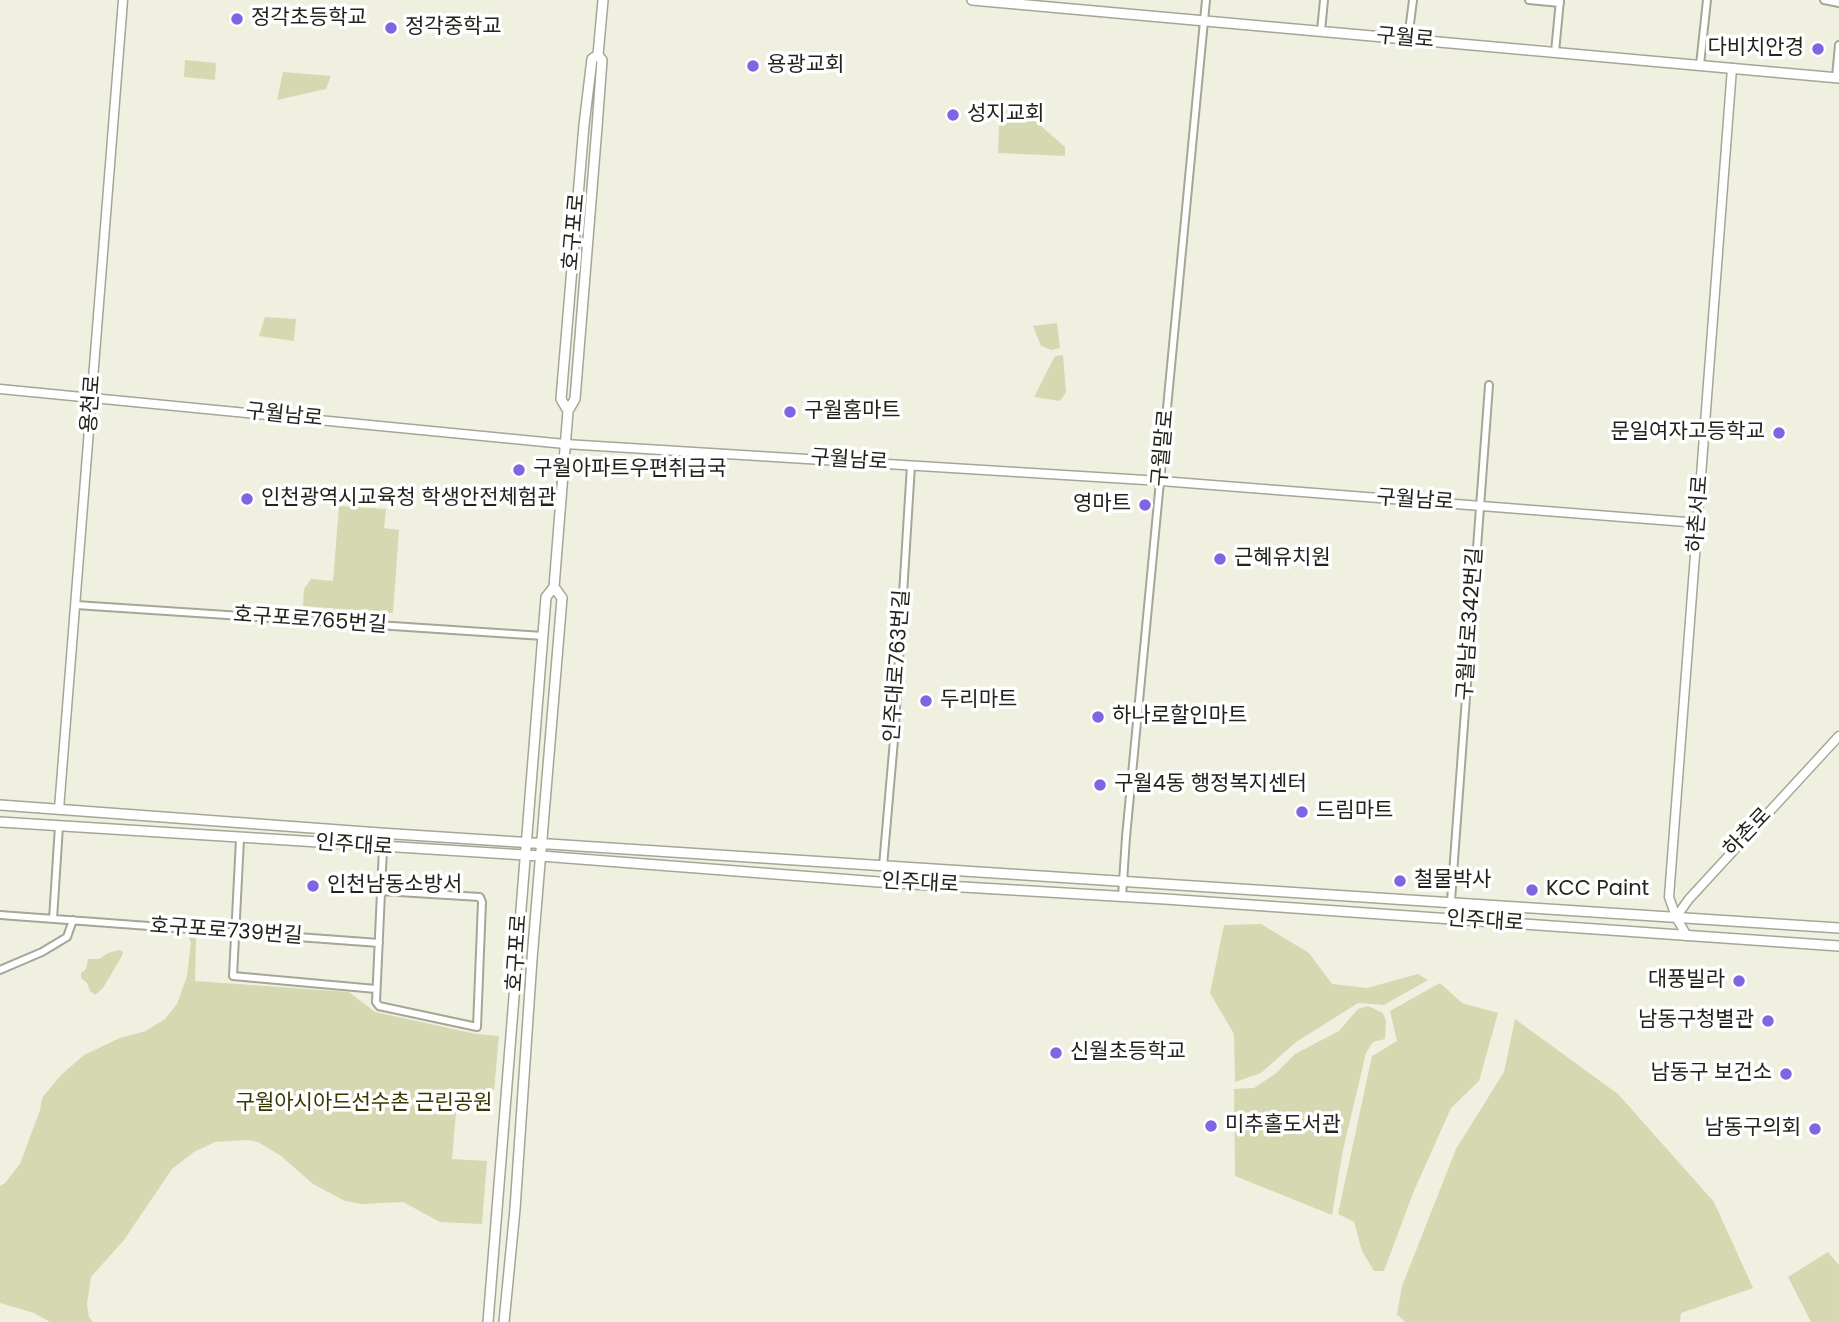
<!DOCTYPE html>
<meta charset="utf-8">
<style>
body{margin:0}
canvas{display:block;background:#eff0e0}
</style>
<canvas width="1839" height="1322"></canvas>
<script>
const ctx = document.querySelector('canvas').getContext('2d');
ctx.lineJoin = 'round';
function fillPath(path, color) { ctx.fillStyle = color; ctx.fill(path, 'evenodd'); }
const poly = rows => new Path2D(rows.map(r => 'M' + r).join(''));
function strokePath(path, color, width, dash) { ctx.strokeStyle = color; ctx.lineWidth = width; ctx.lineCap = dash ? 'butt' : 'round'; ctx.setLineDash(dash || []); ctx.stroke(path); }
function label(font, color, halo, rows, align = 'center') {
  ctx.font = font + ' Poppins,"Noto Sans KR",sans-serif'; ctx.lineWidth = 7; ctx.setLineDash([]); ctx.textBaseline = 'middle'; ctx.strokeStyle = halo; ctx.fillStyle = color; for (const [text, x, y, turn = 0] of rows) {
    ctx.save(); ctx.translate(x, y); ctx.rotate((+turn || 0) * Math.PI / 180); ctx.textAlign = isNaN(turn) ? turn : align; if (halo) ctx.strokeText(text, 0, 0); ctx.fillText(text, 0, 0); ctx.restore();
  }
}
fillPath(poly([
 [185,60,216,63,215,80,184,77],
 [283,72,331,76,326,89,277,100],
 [1000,104,1017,105,1065,147,1065,156,998,153],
 [265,317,296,319,294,341,259,336],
 [1057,323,1060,348,1051,350,1041,346,1033,326],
 [1063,355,1066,392,1060,401,1034,397,1055,356],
 [339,506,386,509,384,528,399,530,393,613,303,606,304,589,311,579,333,581],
 [1261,924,1309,953,1332,984,1367,988,1418,974,1428,980,1384,1005,1358,1003,1296,1042,1261,1073,1235,1082,1234,1034,1210,993,1224,925],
 [187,935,196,936,195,981,349,992,375,1012,476,1034,499,1036,494,1091,458,1089,452,1159,487,1161,482,1224,440,1222,403,1202,362,1204,345,1201,313,1184,281,1156,258,1142,248,1140,215,1142,194,1152,172,1169,124,1240,91,1277,87,1304,89,1317,93,1322,50,1322,34,1313,0,1303,0,1186,5,1183,20,1164,40,1110,42,1098,61,1075,84,1055,120,1038,146,1031,165,1019,177,1004,187,976,191,942],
 [120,950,123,952,122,956,103,988,95,995,90,991,87,983,81,978,81,973,86,969,88,959,99,959,108,953],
 [1440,983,1462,1003,1498,1013,1479,1081,1451,1108,1413,1193,1384,1271,1374,1271,1362,1251,1354,1222,1338,1214,1372,1056,1397,1041,1390,1011],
 [1368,1006,1383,1013,1386,1021,1385,1039,1373,1042,1366,1053,1343,1150,1332,1215,1235,1176,1234,1089,1254,1088,1275,1074,1295,1054,1339,1031,1358,1009],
 [1515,1019,1618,1094,1714,1202,1753,1288,1681,1313,1680,1322,1405,1322,1397,1314,1402,1286,1456,1149,1504,1072],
 [1828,1252,1839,1265,1839,1322,1811,1322,1788,1277]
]), '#d6d8b1');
const minor = poly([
 [1529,0,1560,3],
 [1824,0,1839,3],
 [1321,31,1324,0],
 [1408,39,1413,0],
 [1555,52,1560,0],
 [1700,65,1707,0],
 [1836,77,1839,45],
 [76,605,543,636],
 [240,839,233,976,376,989],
 [883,866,894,740,911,465],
 [382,891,480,897,482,902,477,1027,379,1006,376,1002,383,848],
 [1122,897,1126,837,1206,0],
 [1451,901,1489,385],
 [0,915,379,943],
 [53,919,59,826],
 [0,970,42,952,67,937,73,920]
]);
const tertiary = poly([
 [0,389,565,444,1161,481,1699,523],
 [59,809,123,0],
 [1676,917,1669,897,1732,68],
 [1687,936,1676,917,1689,899,1839,736]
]);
const secondary = poly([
 [972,0,1839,78],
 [568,411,561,399,584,125,592,59,598,55],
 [0,805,380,833,1839,928],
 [0,822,541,856,879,882,1165,899,1839,946],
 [488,1322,546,597,554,587,568,411,575,399,597,127,602,60,598,55,603,0],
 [504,1322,515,1209,532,959,562,598,554,587]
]);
strokePath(minor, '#a5a697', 10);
strokePath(tertiary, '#a5a697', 11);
strokePath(secondary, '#a5a697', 12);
strokePath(minor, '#fff', 6);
strokePath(tertiary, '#fff', 8);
strokePath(secondary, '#fff', 9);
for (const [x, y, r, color] of [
 [237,19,7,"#7f65e1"],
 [391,28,7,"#7f65e1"],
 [1818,49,7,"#7f65e1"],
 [753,66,7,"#7f65e1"],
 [953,115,7,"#7f65e1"],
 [790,412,7,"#7f65e1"],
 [1779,433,7,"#7f65e1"],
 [519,470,7,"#7f65e1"],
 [247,499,7,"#7f65e1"],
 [1145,505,7,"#7f65e1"],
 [1220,559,7,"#7f65e1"],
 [926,701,7,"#7f65e1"],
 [1098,717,7,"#7f65e1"],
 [1100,785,7,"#7f65e1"],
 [1302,812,7,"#7f65e1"],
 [1400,881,7,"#7f65e1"],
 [313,886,7,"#7f65e1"],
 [1532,890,7,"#7f65e1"],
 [1739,981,7,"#7f65e1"],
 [1768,1021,7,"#7f65e1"],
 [1056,1053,7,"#7f65e1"],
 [1786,1074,7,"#7f65e1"],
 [1211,1126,7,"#7f65e1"],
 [1815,1129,7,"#7f65e1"]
]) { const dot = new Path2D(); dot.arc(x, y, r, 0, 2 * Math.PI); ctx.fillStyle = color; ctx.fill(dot); strokePath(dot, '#fff', 2.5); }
label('21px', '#23231d', '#fff', [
 ["정각초등학교",251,19],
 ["정각중학교",405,28],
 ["다비치안경",1804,49,"right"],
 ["용광교회",767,66],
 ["성지교회",967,115],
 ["구월홈마트",804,412],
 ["문일여자고등학교",1765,433,"right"],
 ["구월아파트우편취급국",533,470],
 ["인천광역시교육청 학생안전체험관",261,499],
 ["영마트",1131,505,"right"],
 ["근혜유치원",1234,559],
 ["두리마트",940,701],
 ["하나로할인마트",1112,717],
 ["구월4동 행정복지센터",1114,785],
 ["드림마트",1316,812],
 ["철물박사",1414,881],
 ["인천남동소방서",327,886],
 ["KCC Paint",1546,890],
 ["대풍빌라",1725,981,"right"],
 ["남동구청별관",1754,1021,"right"],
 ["신월초등학교",1070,1053],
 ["남동구 보건소",1772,1074,"right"],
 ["미추홀도서관",1225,1126],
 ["남동구의회",1801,1129,"right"]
], 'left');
label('21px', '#23231d', '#fff', [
 ["구월로",1405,39,5],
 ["호구포로",575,232,-85],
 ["용천로",92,404,-86],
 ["구월남로",284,416,6],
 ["구월말로",1164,448,-85],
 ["구월남로",849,461,4],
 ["구월남로",1415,501,4],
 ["하촌서로",1699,514,-86],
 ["호구포로765번길",310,621,4],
 ["구월남로342번길",1471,624,-86],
 ["인주대로763번길",898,666,-86],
 ["하촌로",1748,833,-46],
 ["인주대로",354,846,4],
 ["인주대로",920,884,3],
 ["인주대로",1485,922,4],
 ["호구포로739번길",226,932,4],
 ["호구포로",518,953,-86]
]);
label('21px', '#373700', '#fff', [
 ["구월아시아드선수촌 근린공원",364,1104]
]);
</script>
